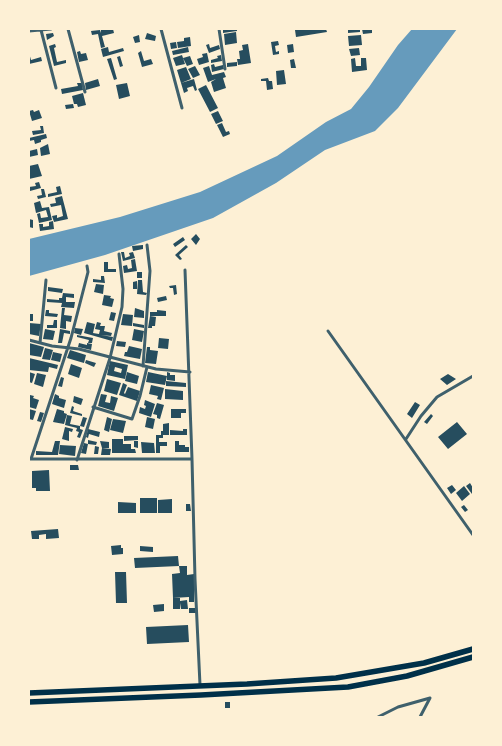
<!DOCTYPE html>
<style>
body{margin:0}
#map{position:relative;width:502px;height:746px;overflow:hidden;background:#fdf0d5;font-family:Poppins,sans-serif}
canvas{display:block}
.frame{position:absolute;inset:0;border:30px solid #fdf0d5;pointer-events:none}
</style>
<div id="map">
<canvas width="502" height="746"></canvas>
<div class="frame"></div>
</div>
<script>
const ctx = document.querySelector('canvas').getContext('2d');
ctx.lineJoin = 'round';
function fillPath(path, color) { ctx.fillStyle = color; ctx.fill(path, 'evenodd'); }
const poly = rows => new Path2D(rows.map(r => 'M' + r).join(''));
function strokePath(path, color, width, dash) { ctx.strokeStyle = color; ctx.lineWidth = width; ctx.lineCap = dash ? 'butt' : 'round'; ctx.setLineDash(dash || []); ctx.stroke(path); }
fillPath(poly([
 [412,29,457,29,398,108,375,131,325,150,276,183,213,218,105,255,29,276,29,239,120,217,200,192,277,156,326,122,351,109,369,87,398,45]
]), '#669bbc');
fillPath(poly([
 [101,29,113,29,114,33,102,36,105,47,101,48,98,34,92,35,91,31,100,30,101,33],
 [223,29,237,29,237,31,223,33],
 [300,29,326,29,327,32,296,37,295,30],
 [348,29,360,29,360,32,348,33],
 [362,29,372,29,372,33,363,34],
 [236,32,237,43,225,45,224,34],
 [53,33,54,36,47,40,46,34],
 [147,33,156,36,155,41,145,39],
 [139,35,140,42,135,43,133,37],
 [361,35,362,45,349,46,348,36],
 [190,37,191,46,178,48,177,42,184,41,184,38],
 [278,41,279,45,275,46,276,52,279,51,279,54,273,55,271,42],
 [176,42,177,48,171,49,170,43],
 [55,44,56,47,54,48,57,62,66,60,66,63,54,66,49,46],
 [209,44,210,48,219,45,220,49,209,53,206,45],
 [248,44,251,63,238,65,237,59,240,59,239,51,243,50,242,45],
 [293,44,294,52,288,53,287,45],
 [108,47,109,52,123,48,124,51,103,57,101,49],
 [188,47,189,52,173,55,172,51],
 [359,48,360,55,351,56,349,49],
 [80,51,81,54,86,53,88,60,79,62,77,52],
 [141,51,144,61,151,59,153,64,142,67,138,53],
 [29,53,31,60,41,57,42,61,29,64],
 [207,53,209,62,199,65,197,59,203,57,202,54],
 [182,55,185,64,176,66,173,58],
 [221,55,222,61,211,63,211,60,218,58,217,56],
 [120,56,123,66,120,67,117,57],
 [190,56,193,64,187,66,183,58],
 [111,58,117,79,114,80,107,59],
 [355,58,356,66,361,66,361,58,366,58,367,70,352,72,351,59],
 [294,59,296,68,291,68,290,60],
 [237,62,237,66,227,67,227,63],
 [214,64,215,67,223,65,224,69,212,72,211,65],
 [195,66,200,75,193,78,188,69],
 [209,66,212,75,224,72,226,77,223,78,226,88,214,92,211,82,216,79,208,82,203,68],
 [186,67,191,79,181,83,177,70],
 [284,70,286,84,277,85,276,71],
 [268,78,269,81,272,81,273,89,267,90,266,81,261,81,261,79],
 [98,79,100,86,86,90,85,83],
 [194,79,197,90,195,91,193,86,187,88,188,91,184,93,181,83],
 [77,83,82,83,83,90,62,94,61,89,78,86],
 [127,83,130,96,119,99,116,85],
 [206,85,218,108,210,112,198,89],
 [83,93,86,105,78,107,77,104,74,104,72,96],
 [73,104,74,108,66,109,65,105],
 [33,110,34,112,39,110,42,118,32,121,29,111],
 [218,111,223,121,216,124,211,114],
 [222,123,226,132,229,131,230,134,223,137,217,125],
 [40,126,43,126,44,133,33,135,32,131,41,130],
 [46,134,47,138,41,140,41,142,35,144,34,140,29,141,29,138],
 [48,144,50,154,41,156,40,148],
 [37,149,38,155,29,157,29,151],
 [38,164,42,176,29,179,29,166],
 [39,182,41,188,30,191,29,187,36,186,35,183],
 [60,186,62,194,48,197,48,194,57,192,56,187],
 [41,189,44,189,46,197,38,199,37,196,42,195],
 [62,196,68,219,54,222,52,216,57,215,57,218,63,216,61,205,51,207,50,204,56,203,55,198],
 [40,201,42,208,49,207,52,220,39,223,37,214,40,213,41,218,48,217,46,210,36,213,34,203],
 [29,219,33,220,33,228,29,227],
 [53,221,54,229,40,231,39,224,43,224,43,227,49,226,49,222],
 [196,234,200,239,196,245,191,239],
 [183,237,185,240,175,247,173,244],
 [143,245,143,249,133,251,132,246],
 [186,245,188,247,179,255,182,259,180,260,175,255],
 [121,252,124,252,125,258,130,256,129,253,133,252,135,258,123,261],
 [135,259,137,271,124,273,123,266,127,265,128,269,132,268,131,260],
 [104,262,108,262,108,269,116,269,116,272,104,272],
 [137,272,142,272,142,278,137,278],
 [101,276,104,276,105,283,93,282,93,279,101,280],
 [138,280,142,280,143,292,147,293,146,295,137,294],
 [137,281,137,289,133,289,133,282],
 [96,284,104,285,103,294,94,292],
 [176,285,177,294,174,295,173,288,170,288,169,286],
 [48,287,63,289,62,293,48,291],
 [63,293,74,294,74,298,66,297,66,302,75,302,74,308,61,307,62,303,47,302,47,299,59,300,59,298,62,298],
 [104,295,111,296,110,298,114,299,112,307,102,305],
 [166,296,167,300,158,302,157,298],
 [62,308,65,308,64,315,72,316,71,322,66,321,66,329,60,328],
 [135,308,144,311,144,318,134,317],
 [46,310,49,310,49,313,58,314,57,317,45,316],
 [157,310,166,311,166,316,150,316,150,312,157,312],
 [111,312,116,313,114,321,109,320],
 [29,314,33,314,33,321,29,321],
 [123,314,133,315,132,326,121,325],
 [150,316,156,317,155,326,152,326,152,328,148,328],
 [54,320,57,320,57,328,47,328,47,325,53,325],
 [87,322,95,324,93,333,99,334,100,330,95,329,97,322,101,323,100,326,105,326,104,331,112,333,111,336,101,335,113,337,112,341,84,333],
 [29,323,41,324,39,336,29,334],
 [133,323,144,325,144,328,133,326],
 [75,328,83,329,81,335,74,333],
 [45,329,55,331,53,340,43,339],
 [60,329,70,331,70,334,64,333,62,343,58,343],
 [134,329,144,331,142,342,132,340],
 [77,335,93,338,92,343,88,343,89,340,77,337],
 [159,338,169,339,168,349,158,348],
 [117,341,126,342,125,347,116,346],
 [29,343,44,347,41,357,29,355],
 [79,343,87,345,87,343,92,344,91,350,78,347],
 [129,346,142,349,140,359,124,356,125,352,127,352],
 [147,347,150,347,150,350,158,351,156,364,145,363],
 [45,348,53,350,50,360,42,359],
 [70,350,86,355,84,363,67,358],
 [53,352,62,354,60,362,51,360],
 [29,358,50,363,49,365,50,363,58,365,57,369,49,367,48,372,29,370],
 [86,360,96,363,94,367,85,363],
 [110,361,128,365,125,379,107,375],
 [115,367,122,369,121,373,114,371],
 [71,364,82,368,79,378,68,374],
 [29,372,35,374,32,383,29,382],
 [127,372,139,376,137,384,125,381],
 [148,372,167,376,165,385,146,382],
 [167,372,170,373,170,375,175,375,175,381,167,380],
 [37,373,46,375,43,387,34,384],
 [448,374,456,379,447,385,440,379],
 [61,377,64,378,62,387,58,386],
 [107,379,121,383,117,395,104,391],
 [166,381,186,383,186,387,166,386],
 [123,383,127,385,124,393,125,394,128,387,140,391,137,401,119,395],
 [151,385,164,388,161,400,157,399,158,396,149,394],
 [165,389,183,391,183,400,165,399],
 [55,394,59,396,59,398,66,400,64,408,52,404],
 [101,394,107,395,105,402,110,403,111,396,118,398,114,411,98,406],
 [30,395,34,396,33,398,39,400,36,409,29,407],
 [74,396,83,399,81,405,73,402],
 [145,400,155,404,151,417,139,413,140,407,145,409,146,406,144,405],
 [415,402,420,405,412,418,407,414],
 [157,403,164,405,160,419,157,418,157,415,153,414],
 [72,406,74,407,73,411,82,414,82,416,70,413],
 [29,409,36,411,33,420,29,419],
 [57,409,64,411,64,413,67,414,64,424,53,422],
 [171,409,186,409,186,413,181,413,181,418,171,418],
 [40,412,44,413,41,422,37,421],
 [431,414,433,416,427,424,424,422],
 [67,415,72,416,70,424,80,426,80,429,83,430,80,438,77,437,79,432,76,431,77,428,65,425],
 [83,417,87,418,84,427,80,426],
 [107,417,112,419,109,432,104,430],
 [147,417,155,419,153,429,145,427],
 [113,419,126,421,123,433,110,430],
 [457,422,467,434,448,449,438,437],
 [169,423,169,435,161,435,161,431,163,431,163,424],
 [65,427,73,429,72,432,69,431,69,441,62,439],
 [88,429,100,432,99,437,89,434,88,438,86,437],
 [183,429,187,429,187,435,170,435,170,430,183,431],
 [156,435,163,435,163,438,159,438,159,442,167,442,167,446,160,446,160,453,156,453],
 [124,436,138,436,138,440,124,441],
 [112,439,123,439,123,444,131,444,131,449,135,449,136,453,112,453],
 [88,440,97,442,96,445,88,444],
 [55,441,60,441,58,455,36,455,36,451,52,452],
 [100,441,109,442,109,448,102,448],
 [134,441,138,441,138,448,134,447],
 [175,441,179,441,179,445,185,445,185,447,189,447,189,452,175,452],
 [141,442,154,443,155,453,142,453],
 [84,443,88,444,86,454,81,453],
 [60,445,76,446,75,456,59,454],
 [95,446,99,447,98,454,94,454],
 [102,448,111,449,110,455,101,455],
 [70,465,78,465,79,470,70,470],
 [49,470,50,491,36,491,36,488,32,488,32,471],
 [470,483,473,488,472,494,466,486],
 [452,485,456,490,451,494,447,488],
 [464,486,470,494,462,501,456,493],
 [140,498,157,498,157,513,140,513],
 [172,499,172,513,158,513,158,500],
 [118,502,136,503,136,513,118,513],
 [186,504,190,504,191,511,186,511],
 [464,505,468,510,465,512,461,507],
 [58,529,59,538,46,539,46,534,39,535,39,539,32,539,31,531],
 [121,545,121,548,123,548,123,554,112,555,111,546],
 [140,546,153,547,153,552,140,551],
 [178,556,179,566,135,568,134,558],
 [179,566,187,566,187,575,194,574,194,602,189,602,189,597,173,598,172,574,180,573],
 [115,572,126,572,127,603,116,603],
 [173,598,180,598,180,601,187,600,188,609,181,609,181,603,180,609,173,609],
 [164,604,164,611,154,612,153,605],
 [189,608,196,608,196,613,189,613],
 [188,625,189,642,147,644,146,627],
 [225,702,230,702,230,708,225,708]
]), '#264d5e');
strokePath(poly([
 [68,29,85,92],
 [161,29,182,108],
 [219,29,225,69],
 [41,30,56,88],
 [29,31,51,29],
 [328,331,473,535],
 [29,340,52,346,79,349,156,369,190,372],
 [40,343,46,280],
 [143,366,150,271,147,245],
 [93,407,132,419,140,396,147,367],
 [406,439,421,416,437,397,473,376],
 [29,459,192,459,185,270],
 [31,459,71,338,88,272,87,266],
 [192,459,195,579,200,685],
 [77,460,110,358,122,307,123,289,119,254],
 [378,717,398,707,430,698,420,717]
]), '#3f606c', 3);
strokePath(poly([
 [29,693,247,684,336,678,424,663,473,649],
 [29,702,201,695,348,687,407,676,473,657]
]), '#003049', 5.5);
</script>
